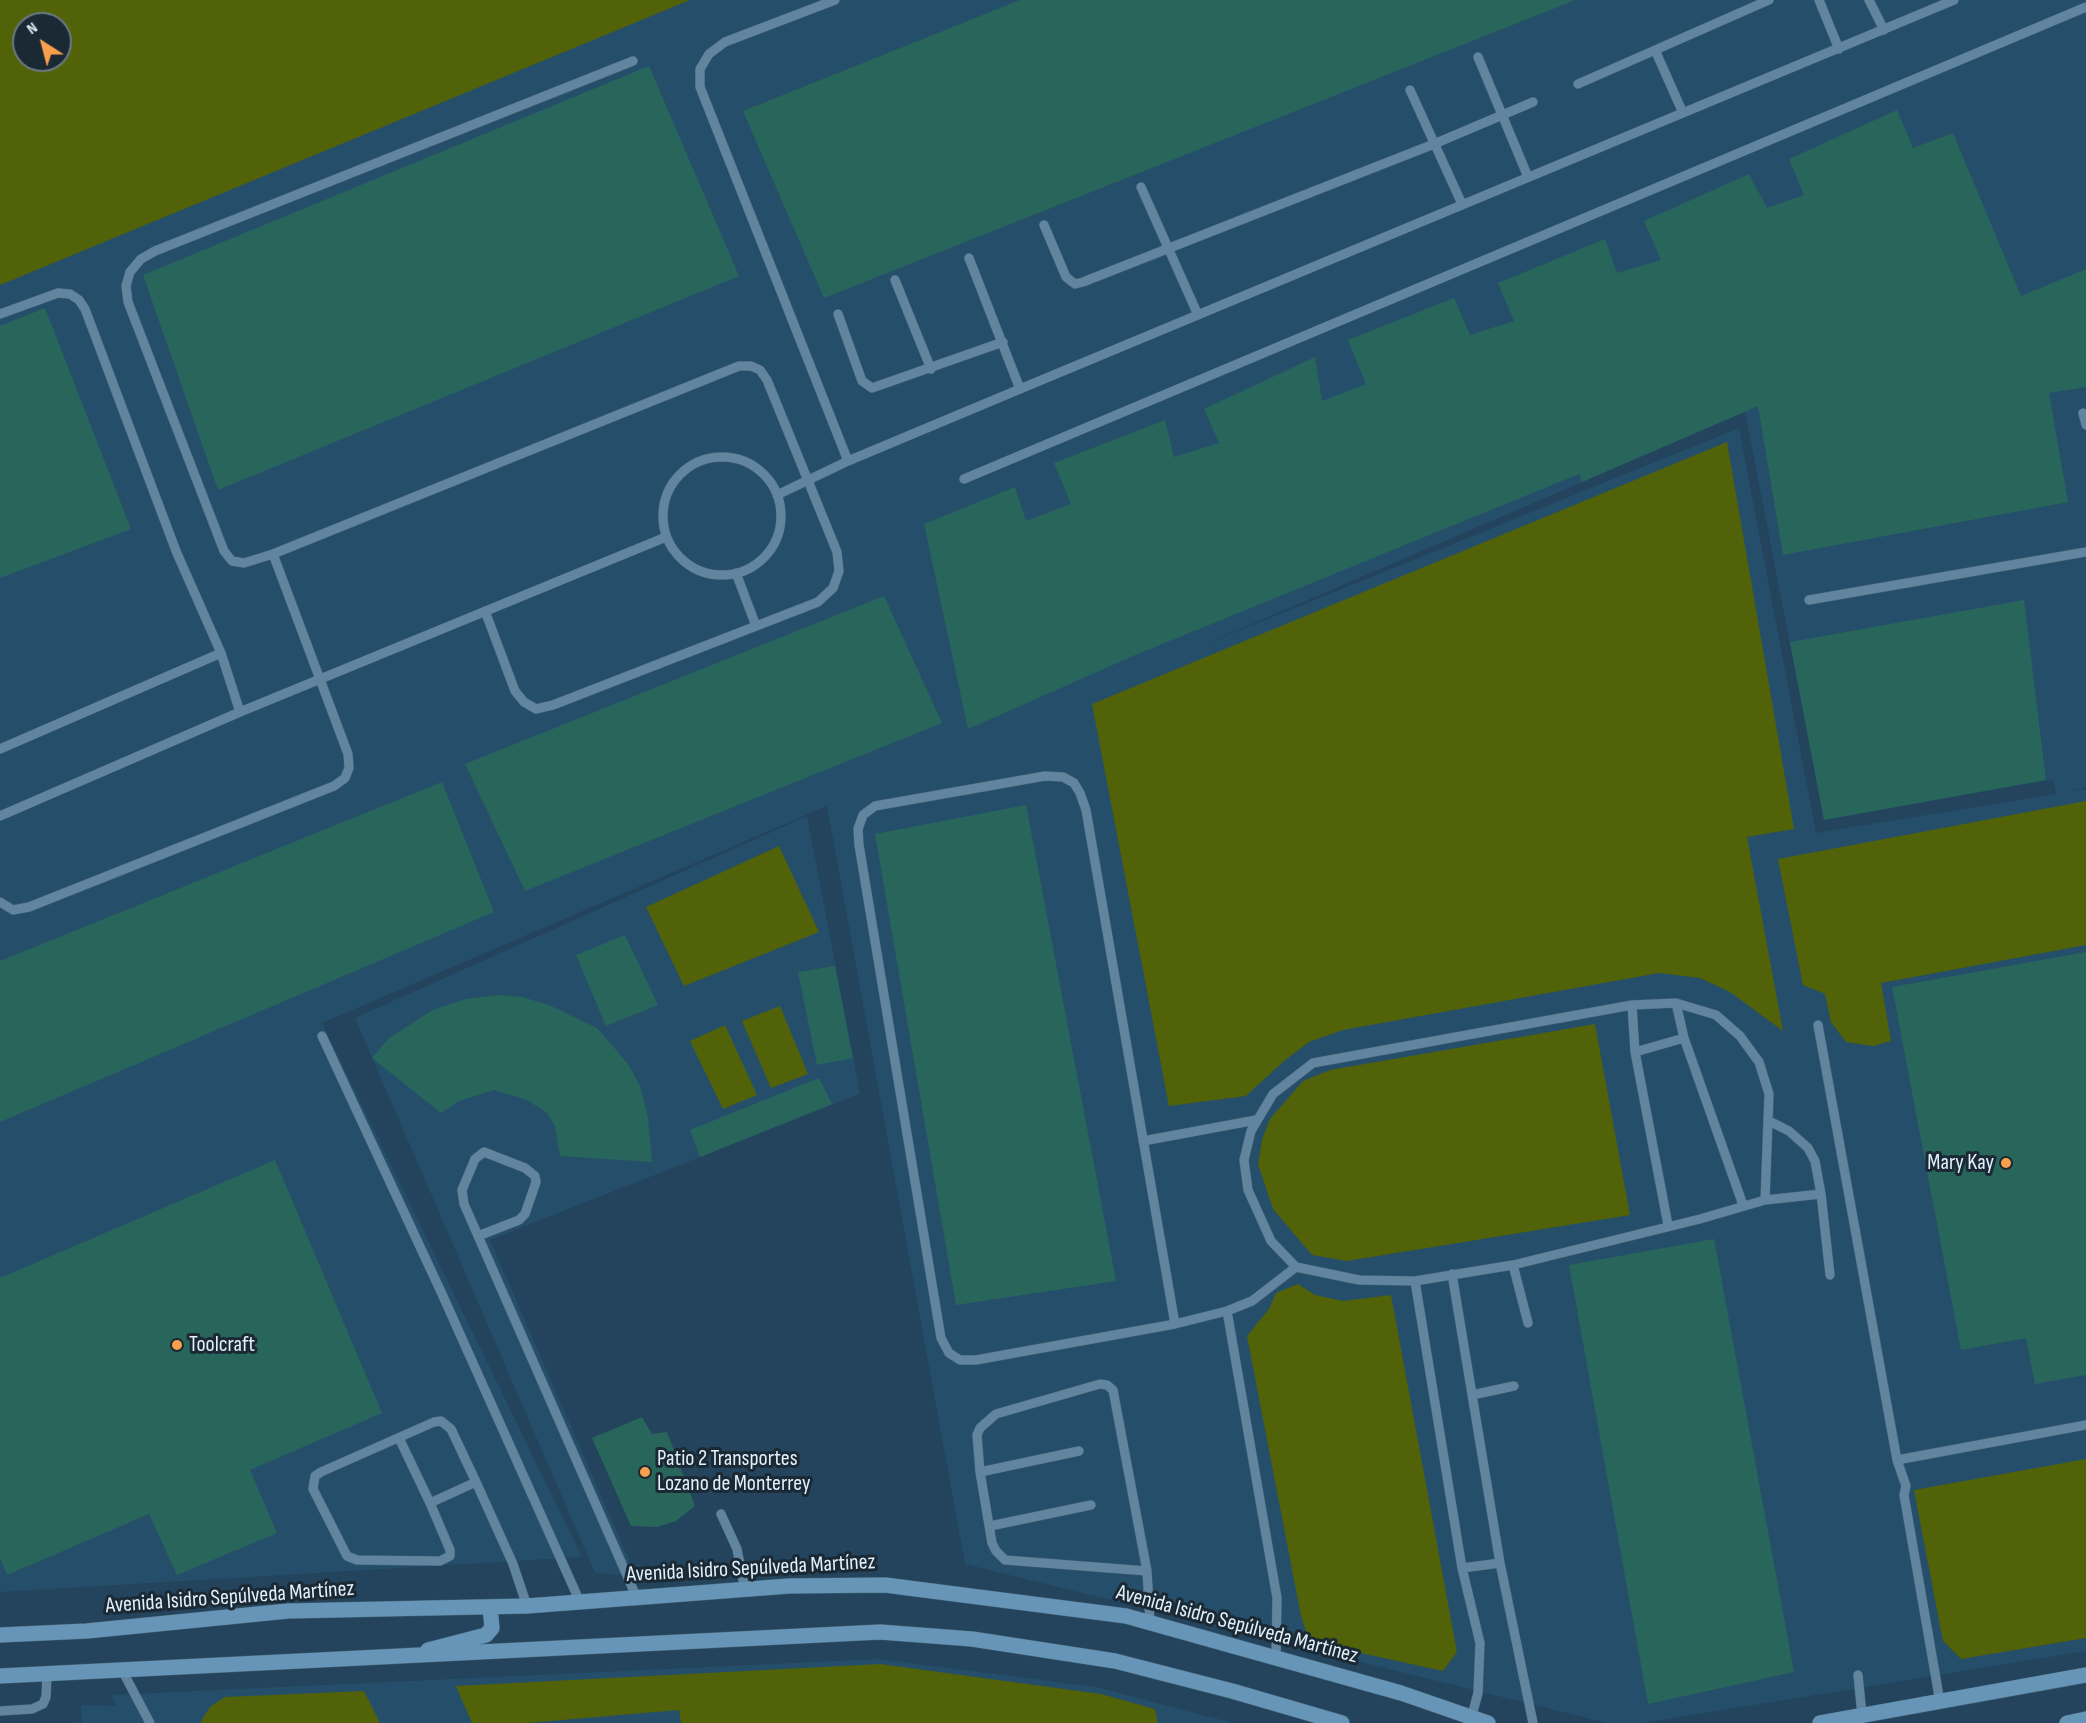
<!DOCTYPE html>
<meta charset="utf-8">
<style>
body{margin:0}
#map{position:relative;width:2086px;height:1723px;overflow:hidden;background:#23445c;font-family:"Sofia Sans Condensed",sans-serif}
canvas{display:block}
.north{position:absolute;left:12px;top:12px;width:60px;height:60px;box-sizing:border-box;background:#1b2934;border:2px solid #6a7984;border-radius:50%;rotate:324deg;font-size:16px;font-weight:700;line-height:24px;text-align:center;color:#e1f0fc}
.north::after{content:'';display:block;margin:auto;width:21px;height:27px;background:#f9a04c;clip-path:polygon(50% 0,100% 100%,50% 72%,0 100%)}
</style>
<div id="map">
<canvas width="2086" height="1723"></canvas>
<div class="north">N</div>
</div>
<script>
const ctx = document.querySelector('canvas').getContext('2d');
ctx.lineJoin = 'round';
function fillPath(path, color) { ctx.fillStyle = color; ctx.fill(path, 'evenodd'); }
const poly = rows => new Path2D(rows.map(r => 'M' + r).join(''));
function strokePath(path, color, width, dash) { ctx.strokeStyle = color; ctx.lineWidth = width; ctx.lineCap = dash ? 'butt' : 'round'; ctx.setLineDash(dash || []); ctx.stroke(path); }
function label(font, color, halo, rows, align = 'center') {
  ctx.font = font + ' "Sofia Sans Condensed",sans-serif'; ctx.lineWidth = 6; ctx.setLineDash([]); ctx.textBaseline = 'middle'; ctx.strokeStyle = halo; ctx.fillStyle = color; for (const [text, x, y, turn = 0] of rows) {
    ctx.save(); ctx.translate(x, y); ctx.rotate((+turn || 0) * Math.PI / 180); ctx.textAlign = isNaN(turn) ? turn : align; if (halo) ctx.strokeText(text, 0, 0); ctx.fillText(text, 0, 0); ctx.restore();
  }
}
fillPath(poly([
 [0,0,2086,0,2086,787,2071,791,2086,789,2086,1651,1643,1723,1607,1723,965,1564,827,806,322,1023,582,1557,0,1592],
 [24,24,60,24,60,60,24,60],
 [1745,412,1824,820,2053,779,2056,794,1816,833,1739,428,1201,646],
 [807,816,860,1094,490,1240,636,1576,595,1573,355,1018],
 [879,1659,1096,1687,1233,1723,64,1723,82,1722,81,1705,116,1706,111,1695]
]), '#254e6b');
fillPath(poly([
 [0,0,690,0,0,285],
 [24,24,60,24,60,60,24,60],
 [1727,442,1794,829,1747,837,1783,1031,1730,992,1700,978,1659,973,1343,1030,1309,1042,1284,1061,1246,1096,1169,1106,1092,704],
 [2086,801,2086,945,1881,983,1891,1041,1873,1046,1846,1042,1831,1022,1825,994,1803,985,1778,859],
 [779,846,819,932,684,986,646,907],
 [780,1006,808,1074,771,1088,742,1021],
 [1595,1024,1630,1215,1347,1261,1312,1255,1273,1209,1258,1164,1262,1140,1270,1119,1303,1081,1330,1070],
 [725,1025,757,1095,723,1109,690,1041],
 [1298,1284,1315,1295,1343,1301,1391,1295,1457,1652,1443,1671,1324,1645,1308,1637,1301,1616,1247,1336,1269,1309,1276,1293],
 [2086,1459,2086,1638,1961,1659,1943,1641,1914,1490],
 [880,1664,1101,1694,1155,1709,1158,1723,681,1723,679,1710,527,1723,472,1723,456,1686],
 [364,1691,380,1723,200,1723,210,1707,225,1697]
]), '#516208');
fillPath(poly([
 [1020,0,1573,0,1573,1,824,298,743,111],
 [649,66,739,276,218,490,143,275],
 [1897,110,1913,148,1953,133,2021,296,2086,269,2086,387,2049,393,2068,502,1783,555,1758,406,1582,482,1579,474,1133,656,968,729,924,524,1015,487,1026,521,1071,504,1054,463,1165,420,1174,457,1219,443,1204,409,1315,357,1322,401,1366,384,1348,340,1454,298,1470,335,1514,321,1498,283,1605,239,1617,273,1661,260,1644,221,1749,174,1767,208,1804,195,1789,159],
 [45,308,131,529,0,578,0,326],
 [884,596,942,723,525,891,465,764],
 [2024,600,2046,780,1824,820,1790,642],
 [442,782,494,912,0,1122,0,961],
 [1026,805,1116,1281,956,1305,875,834],
 [625,935,658,1005,606,1026,576,955],
 [2086,952,2086,1375,2035,1384,2026,1338,1961,1350,1892,987],
 [835,966,853,1058,817,1065,798,972],
 [500,995,522,997,549,1005,597,1028,628,1064,640,1086,648,1117,652,1162,560,1156,555,1126,546,1112,527,1100,494,1090,459,1101,441,1113,372,1058,389,1038,433,1010,465,999],
 [819,1078,832,1104,700,1157,690,1130],
 [275,1160,382,1413,250,1470,277,1533,177,1575,149,1514,7,1575,0,1558,0,1278],
 [1714,1239,1794,1672,1648,1704,1569,1265],
 [642,1417,652,1434,667,1432,695,1506,676,1521,657,1527,631,1526,592,1438]
]), '#28665c');
const service = poly([
 [835,0,725,42,709,54,700,69,700,87,848,461],
 [1819,0,1839,49],
 [1869,0,1884,30],
 [1655,50,1683,113],
 [1478,57,1528,177],
 [1578,84,1769,0],
 [1410,90,1462,204],
 [1141,187,1198,315],
 [1044,225,1066,277,1075,284,1083,282,1434,144,1533,102],
 [969,258,1020,389],
 [895,280,931,369],
 [0,314,58,293,70,294,79,300,85,309,176,551,221,653,240,712],
 [838,314,862,381,872,388,1003,342],
 [2083,413,2086,425],
 '663 516a59 59 0 1 1 118 0a59 59 0 1 1-118 0Z',
 [964,479,2086,7],
 [777,495,848,461,1020,389,1954,0],
 [273,554,244,563,232,561,224,551,128,302,126,286,130,272,141,259,155,251,633,61],
 [736,573,756,626],
 [1809,600,2086,552],
 [0,749,221,653],
 [0,816,240,712,666,537],
 [0,902,13,910,29,907,334,786,345,778,349,768,348,754,273,554,739,366,751,366,760,370,767,380,837,552,839,571,833,588,818,602,553,705,536,709,524,702,515,691,485,611],
 [1676,1003,1716,1015,1740,1036,1759,1062,1769,1094,1765,1200,1700,1219,1513,1265,1415,1281,1359,1280,1296,1267,1271,1241,1248,1190,1244,1160,1251,1131,1273,1094,1313,1063,1632,1005,1676,1003],
 [1676,1003,1684,1038,1743,1205],
 [1632,1005,1635,1052,1668,1225],
 [1818,1025,1897,1460,1906,1486,1904,1495,1940,1702],
 [322,1036,442,1294,580,1602],
 [1635,1052,1684,1038],
 [1769,1121,1789,1131,1808,1148,1815,1161,1821,1194],
 [1143,1141,1256,1120],
 [1765,1200,1821,1194,1830,1275],
 [478,1236,519,1220,525,1214,536,1182,535,1176,525,1168,484,1152,475,1159,462,1190,464,1204,636,1596],
 [1513,1265,1528,1323],
 [1452,1274,1500,1563,1533,1723],
 [1415,1281,1462,1568,1480,1643,1478,1693,1471,1719],
 [1227,1311,1277,1598,1276,1657],
 [1175,1324,1086,810,1080,793,1074,783,1063,777,1045,776,875,806,863,815,858,829,859,845,941,1338,949,1353,960,1360,976,1360,1175,1324,1227,1311,1252,1301,1296,1267],
 [1100,1384,1107,1385,1113,1390,1147,1571,1005,1560,996,1551,992,1543,980,1472,977,1435,980,1428,996,1414,1100,1384],
 [1472,1395,1514,1386],
 [399,1438,430,1503,450,1550,450,1556,440,1561,357,1560,347,1556,313,1489,315,1476,321,1472,434,1422,441,1421,451,1429,476,1482,513,1564,527,1606],
 [1897,1460,2086,1425],
 [980,1472,1079,1451],
 [430,1503,476,1482],
 [721,1514,737,1549,745,1590],
 [990,1526,1091,1505],
 [1462,1568,1500,1563],
 [1147,1571,1150,1622],
 [122,1670,150,1723],
 [1858,1675,1862,1715],
 [0,1711,32,1709,43,1704,46,1697,47,1674]
]);
const secondary = poly([
 [0,1635,87,1631,288,1611,527,1606,789,1586,885,1585,1126,1616,1401,1693,1488,1723],
 [428,1650,486,1635,492,1628,490,1607],
 [0,1676,880,1632,972,1639,1115,1661,1232,1691,1342,1723],
 [1820,1723,2086,1675],
 [2067,1723,2086,1719]
]);
strokePath(service, '#446175', 10);
strokePath(secondary, '#446175', 16);
strokePath(service, '#62859f', 9);
strokePath(secondary, '#6695b7', 15);
for (const [x, y, r, color] of [
 [2006,1163,6,"#f9a04c"],
 [177,1345,6,"#f9a04c"],
 [645,1472,6,"#f9a04c"]
]) { const dot = new Path2D(); dot.arc(x, y, r, 0, 2 * Math.PI); ctx.fillStyle = color; ctx.fill(dot); strokePath(dot, '#1b2934', 2); }
label('22px', '#e1f0fc', '#1b2934', [
 ["Mary Kay",1994,1163,"right"],
 ["Toolcraft",189,1345],
 ["Patio 2 Transportes",657,1459],
 ["Lozano de Monterrey",657,1484]
], 'left');
label('22px', '#e1f0fc', '#1b2934', [
 ["Avenida Isidro Sepúlveda Martínez",751,1569,-3],
 ["Avenida Isidro Sepúlveda Martínez",230,1598,-4],
 ["Avenida Isidro Sepúlveda Martínez",1237,1625,15]
]);
</script>
